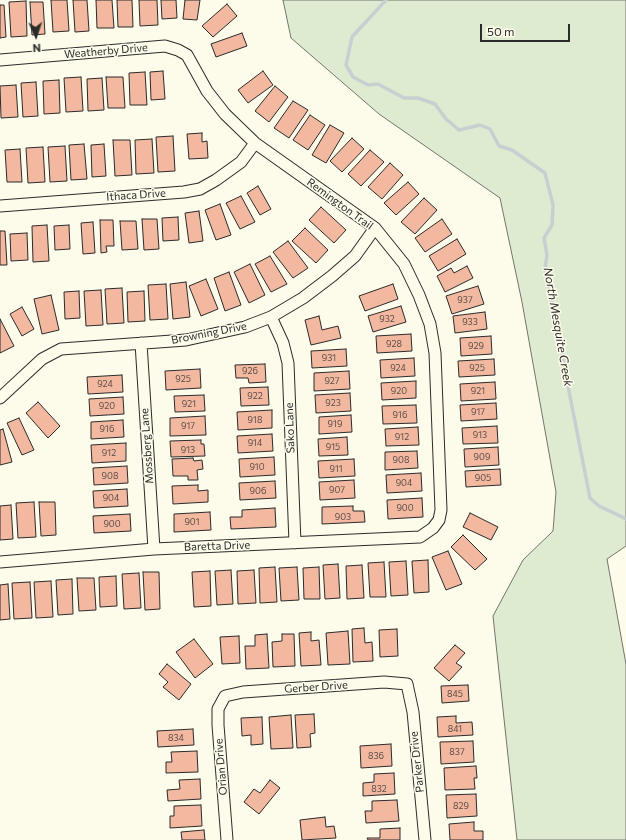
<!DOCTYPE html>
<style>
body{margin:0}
#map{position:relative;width:626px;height:840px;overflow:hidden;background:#fdfbea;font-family:Commissioner,sans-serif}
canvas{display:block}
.north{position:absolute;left:16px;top:16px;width:40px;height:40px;-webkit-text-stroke:3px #fdfbea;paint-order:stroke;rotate:177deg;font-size:11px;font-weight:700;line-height:16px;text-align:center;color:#2b2b2b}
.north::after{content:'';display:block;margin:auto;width:14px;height:18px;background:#2b2b2b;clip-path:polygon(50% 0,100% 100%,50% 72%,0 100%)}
.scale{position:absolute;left:480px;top:24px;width:90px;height:18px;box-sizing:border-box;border:2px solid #2b2b2b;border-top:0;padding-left:5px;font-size:12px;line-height:14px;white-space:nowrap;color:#2b2b2b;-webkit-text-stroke:3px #fdfbea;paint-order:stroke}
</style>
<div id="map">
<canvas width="626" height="840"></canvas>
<div class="north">N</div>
<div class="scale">50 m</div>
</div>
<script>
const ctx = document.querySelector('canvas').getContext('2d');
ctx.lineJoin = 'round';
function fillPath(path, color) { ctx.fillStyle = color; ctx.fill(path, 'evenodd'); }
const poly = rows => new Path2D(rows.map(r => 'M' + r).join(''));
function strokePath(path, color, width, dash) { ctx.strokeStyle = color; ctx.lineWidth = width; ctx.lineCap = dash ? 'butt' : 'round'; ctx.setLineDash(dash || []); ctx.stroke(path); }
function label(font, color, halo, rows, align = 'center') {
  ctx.font = font + ' Commissioner,sans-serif'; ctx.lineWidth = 3; ctx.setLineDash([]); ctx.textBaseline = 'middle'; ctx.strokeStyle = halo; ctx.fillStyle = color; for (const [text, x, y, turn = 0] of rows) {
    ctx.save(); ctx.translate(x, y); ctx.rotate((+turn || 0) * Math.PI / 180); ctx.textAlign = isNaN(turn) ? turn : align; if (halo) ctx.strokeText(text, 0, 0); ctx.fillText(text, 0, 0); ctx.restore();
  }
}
const green = poly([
 [283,0,626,0,626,546,607,559,626,664,626,840,517,840,493,616,523,560,553,531,556,492,522,302,500,198,379,114,291,38,283,0]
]);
fillPath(green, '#deebd1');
strokePath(green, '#74746e', 1);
strokePath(poly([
 [386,0,352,37,346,65,353,77,368,85,378,84,404,98,418,98,435,104,446,119,459,130,480,125,490,129,499,146,512,150,545,173,553,205,552,225,544,238,547,255,545,269,590,498,599,506,626,519]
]), '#c7d0d0', 3.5);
const building = poly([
 [51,0,67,0,69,31,53,32,51,0],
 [73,0,87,0,89,31,75,32,73,0],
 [96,0,112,0,114,28,97,28,96,0],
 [117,0,132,0,133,27,118,27,117,0],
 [139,0,157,0,158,25,140,26,139,0],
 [161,0,176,0,177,18,162,19,161,0],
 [185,0,200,0,197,20,183,19,185,0],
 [26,1,27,36,11,37,9,2,26,1],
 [30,2,43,2,45,34,32,35,30,2],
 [227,4,237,16,213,37,202,26,227,4],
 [0,5,4,5,6,37,0,38,0,5],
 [242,33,247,46,216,57,211,44,242,33],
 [163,71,165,99,151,100,150,72,163,71],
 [263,71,273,85,248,103,238,90,263,71],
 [145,72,147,105,130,105,129,73,145,72],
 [81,77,83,111,66,112,64,78,81,77],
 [106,77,123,77,125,108,108,108,106,77],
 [102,78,104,110,88,111,87,79,102,78],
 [59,80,60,113,44,114,43,81,59,80],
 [36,82,38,116,23,117,21,83,36,82],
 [16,85,18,117,1,118,0,86,16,85],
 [275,86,288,97,269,122,255,111,275,86],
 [293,101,308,110,289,138,274,128,293,101],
 [310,115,325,125,308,150,293,140,310,115],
 [330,125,344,133,326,163,312,155,330,125],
 [202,133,202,142,207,141,208,158,189,159,187,134,202,133],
 [173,136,175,171,158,172,156,137,173,136],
 [352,138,364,149,342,172,330,161,352,138],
 [152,139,154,173,136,174,135,140,152,139],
 [113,140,130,140,132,175,115,176,113,140],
 [84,144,87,179,71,180,69,145,84,144],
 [104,144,106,176,92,177,91,145,104,144],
 [65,146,67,181,50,182,48,147,65,146],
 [43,147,45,182,28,183,26,148,43,147],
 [20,149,22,182,7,182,5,150,20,149],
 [370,150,384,162,361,186,348,174,370,150],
 [390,163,403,175,382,199,368,187,390,163],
 [408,182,419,194,396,215,384,203,408,182],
 [258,186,271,209,260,215,247,193,258,186],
 [241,196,255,222,240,229,226,203,241,196],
 [424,198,437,210,415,234,401,222,424,198],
 [220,204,231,235,216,240,205,210,220,204],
 [321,207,346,230,334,243,309,220,321,207],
 [199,211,203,241,189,243,185,213,199,211],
 [178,217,179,240,163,241,162,218,178,217],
 [142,219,157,219,159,249,144,250,142,219],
 [442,219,452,234,425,252,415,238,442,219],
 [100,220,113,220,114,246,106,246,107,252,101,253,100,220],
 [120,221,136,221,138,249,122,250,120,221],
 [93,222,95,253,83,254,81,223,93,222],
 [47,225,49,261,33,262,32,226,47,225],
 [69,225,70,249,55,250,54,226,69,225],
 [305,228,328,250,316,263,292,241,305,228],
 [0,231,5,231,7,265,0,265,0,231],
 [27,233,28,260,11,261,10,234,27,233],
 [457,239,466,254,438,271,429,256,457,239],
 [288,241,308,268,293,278,273,252,288,241],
 [270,256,287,284,271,292,255,264,270,256],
 [250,264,265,295,249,303,234,272,250,264],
 [467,266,473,278,445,292,437,276,451,268,454,273,467,266],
 [229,272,241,305,225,311,214,278,229,272],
 [206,279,218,309,201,316,189,286,206,279],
 [186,282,190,317,173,319,170,284,186,282],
 [166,284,168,319,150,320,148,285,166,284],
 [393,284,398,299,365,311,359,296,393,284],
 [478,286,484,304,452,314,446,296,478,286],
 [122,288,124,323,107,324,105,289,122,288],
 [101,290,103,325,86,326,84,291,101,290],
 [79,291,80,318,65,319,64,292,79,291],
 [144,291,145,321,128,322,127,292,144,291],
 [51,295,59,330,42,334,34,299,51,295],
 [401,306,406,322,373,332,368,316,401,306],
 [22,307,34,329,22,336,10,314,22,307],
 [485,312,487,329,455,333,453,316,485,312],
 [319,316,322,330,338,326,341,338,311,345,305,320,319,316],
 [0,319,14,346,0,353,0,319],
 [411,334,412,351,377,353,376,336,411,334],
 [491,336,492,354,461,356,460,338,491,336],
 [346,349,347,366,312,368,311,351,346,349],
 [414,358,415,376,381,378,380,360,414,358],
 [494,359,495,375,459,377,458,361,494,359],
 [265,364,266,382,249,383,248,378,236,378,235,365,265,364],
 [200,369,201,388,166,390,165,371,200,369],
 [349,371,350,389,314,391,314,373,349,371],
 [122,375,123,392,88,394,87,377,122,375],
 [416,381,416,398,382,400,381,383,416,381],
 [495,382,496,399,461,401,460,384,495,382],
 [268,387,269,405,241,406,240,388,268,387],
 [350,393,351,411,316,413,315,395,350,393],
 [204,395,205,411,175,412,174,396,204,395],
 [123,397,124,414,90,416,89,399,123,397],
 [38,402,60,426,48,438,26,413,38,402],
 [496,403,497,419,461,421,460,405,496,403],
 [416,405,417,423,383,424,382,406,416,405],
 [272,410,272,428,238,430,237,412,272,410],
 [351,415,352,432,319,434,319,417,351,415],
 [205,416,206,435,170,436,170,418,205,416],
 [19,418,34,450,22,455,7,423,19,418],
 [123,420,124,437,91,439,91,422,123,420],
 [497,426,498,443,463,444,462,428,497,426],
 [418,427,419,445,386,446,385,429,418,427],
 [3,429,12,462,0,465,0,430,3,429],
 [272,434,273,451,238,453,237,436,272,434],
 [347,437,348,455,319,456,318,439,347,437],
 [201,440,201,444,204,444,205,456,171,457,170,441,201,440],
 [126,443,126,461,92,463,91,445,126,443],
 [498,447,499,465,465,467,464,449,498,447],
 [417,451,418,468,385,470,385,452,417,451],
 [274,457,275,475,240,477,239,459,274,457],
 [193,458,194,461,202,460,203,469,197,470,198,480,188,480,188,476,173,476,172,459,193,458],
 [354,459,355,476,319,478,318,461,354,459],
 [127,466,128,483,94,485,93,468,127,466],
 [500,469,501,485,466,487,465,471,500,469],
 [421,473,422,491,387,493,386,475,421,473],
 [354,480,355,498,320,500,319,482,354,480],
 [275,481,276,498,240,500,239,483,275,481],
 [198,485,198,491,208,490,208,502,173,504,172,486,198,485],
 [127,489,128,506,94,508,93,491,127,489],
 [422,498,423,517,388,519,387,500,422,498],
 [34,502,36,537,18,538,16,503,34,502],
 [39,502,55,502,56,535,41,536,39,502],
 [11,505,13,539,0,540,0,506,11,505],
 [353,506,353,511,364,511,365,522,322,524,322,507,353,506],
 [275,508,276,527,231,529,230,517,242,517,242,510,275,508],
 [210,512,211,530,174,532,174,514,210,512],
 [470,513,498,527,491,540,463,527,470,513],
 [130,514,131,531,94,533,93,516,130,514],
 [463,535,487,559,475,570,451,547,463,535],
 [448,551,462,584,446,590,432,557,448,551],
 [428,560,429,592,414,593,412,561,428,560],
 [406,561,408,595,391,596,389,562,406,561],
 [384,562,386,597,370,597,368,563,384,562],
 [338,564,340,598,325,599,323,565,338,564],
 [362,565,364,598,347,599,346,566,362,565],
 [275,567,277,602,260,603,259,568,275,567],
 [297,567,299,600,281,601,279,568,297,567],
 [319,567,320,599,304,599,303,568,319,567],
 [231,570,233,604,217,605,215,571,231,570],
 [254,570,256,603,238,604,237,571,254,570],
 [210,571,211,606,194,607,192,572,210,571],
 [143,572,159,572,160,609,145,610,143,572],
 [139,573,141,608,124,609,122,574,139,573],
 [116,576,117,606,100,607,99,577,116,576],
 [77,578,94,578,96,610,79,611,77,578],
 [72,579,73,614,58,615,56,580,72,579],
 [51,581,53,617,36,618,34,582,51,581],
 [30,582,32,618,14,619,12,583,30,582],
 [8,584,10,619,0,620,0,585,8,584],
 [364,628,365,643,372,642,373,661,353,662,352,629,364,628],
 [397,629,398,656,380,657,379,630,397,629],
 [348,631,350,664,328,665,326,633,348,631],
 [311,632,311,641,319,640,321,665,301,666,299,633,311,632],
 [267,634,269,668,246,669,245,646,255,646,255,635,267,634],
 [282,634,294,634,295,666,273,667,272,642,282,641,282,634],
 [239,636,240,663,222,664,220,637,239,636],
 [194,639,213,664,195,678,176,652,194,639],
 [455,645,465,653,456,663,462,667,449,681,434,668,455,645],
 [167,664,191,684,179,700,163,687,168,682,159,674,167,664],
 [468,685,469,701,442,703,441,686,468,685],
 [314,714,315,733,310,734,311,747,297,748,295,715,314,714],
 [291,715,293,748,271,749,269,717,291,715],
 [456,716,456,723,472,722,473,735,438,737,437,717,456,716],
 [262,717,263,744,251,745,251,735,242,736,241,718,262,717],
 [193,729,194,745,158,747,157,731,193,729],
 [473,741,474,762,441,764,440,742,473,741],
 [391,744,392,766,361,768,360,746,391,744],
 [197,751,198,772,166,773,166,762,172,762,171,752,197,751],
 [476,766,477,778,474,778,475,789,445,790,444,768,476,766],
 [394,773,395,794,363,796,363,783,374,782,374,774,394,773],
 [200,779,201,799,168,801,167,790,180,789,179,780,200,779],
 [270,780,280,788,259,814,244,802,254,789,260,793,270,780],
 [476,794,477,816,447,818,446,795,476,794],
 [397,800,399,821,366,823,365,811,372,811,372,801,397,800],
 [201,805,202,826,170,828,170,816,174,816,174,806,201,805],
 [325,817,326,827,334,826,336,838,302,840,300,820,325,817],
 [474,822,474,831,483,831,483,840,450,840,449,824,474,822],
 [400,828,400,840,368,840,367,838,380,838,380,829,400,828],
 [204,830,205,840,182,840,181,832,204,830]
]);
fillPath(building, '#f2b8a0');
strokePath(building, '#2b2b2b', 1);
const street = poly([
 [0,60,165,46,178,50,187,55,207,91,225,114,255,143,375,228,404,264,419,295,430,324,435,353,441,510,439,520,433,528,420,537,154,549,0,562],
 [0,206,184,192,200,189,216,180,241,162,255,143],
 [271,317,283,343,288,363,295,543],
 [141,343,154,549],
 [0,398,42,359,61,349,186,340,245,327,271,317,303,298,332,276,355,256,375,228],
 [227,840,218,725,218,709,225,696,243,692,384,682,407,684,413,712,425,840]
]);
strokePath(street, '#2b2b2b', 13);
strokePath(street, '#fdfbea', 11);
label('9px', '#5d4e48', null, [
 ["937",465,300],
 ["932",387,319],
 ["933",470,322],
 ["928",394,344],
 ["929",476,346],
 ["931",329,358],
 ["924",398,368],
 ["925",477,368],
 ["926",250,371],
 ["925",183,379],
 ["927",332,381],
 ["924",105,384],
 ["920",399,391],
 ["921",478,391],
 ["922",255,396],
 ["923",333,403],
 ["921",189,404],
 ["920",107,406],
 ["917",478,412],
 ["916",400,415],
 ["918",255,420],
 ["919",335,424],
 ["917",188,426],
 ["916",107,429],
 ["913",480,435],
 ["912",402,437],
 ["914",255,443],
 ["915",333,447],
 ["913",188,450],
 ["912",109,453],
 ["909",482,457],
 ["908",401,460],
 ["910",257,467],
 ["911",336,469],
 ["908",110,476],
 ["905",483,478],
 ["904",404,483],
 ["907",337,490],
 ["906",258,491],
 ["904",111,498],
 ["900",405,508],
 ["903",343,517],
 ["901",192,522],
 ["900",112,524],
 ["845",455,694],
 ["841",455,729],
 ["834",176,738],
 ["837",457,752],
 ["836",376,756],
 ["832",379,789],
 ["829",461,806]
]);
label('11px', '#2b2b2b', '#fdfbea', [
 ["Weatherby Drive",106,51,-5],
 ["Ithaca Drive",136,195,-4],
 ["Remington Trail",340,204,36],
 ["Browning Drive",209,333,-11],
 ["Sako Lane",290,428,-92],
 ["Mossberg Lane",147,446,-94],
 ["Baretta Drive",217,546,-2],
 ["Gerber Drive",316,687,-4],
 ["Parker Drive",417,762,-96],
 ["Orian Drive",221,767,-95]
]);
label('italic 12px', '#2b2b2b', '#fdfbea', [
 ["North Mesquite Creek",558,327,80]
]);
</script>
